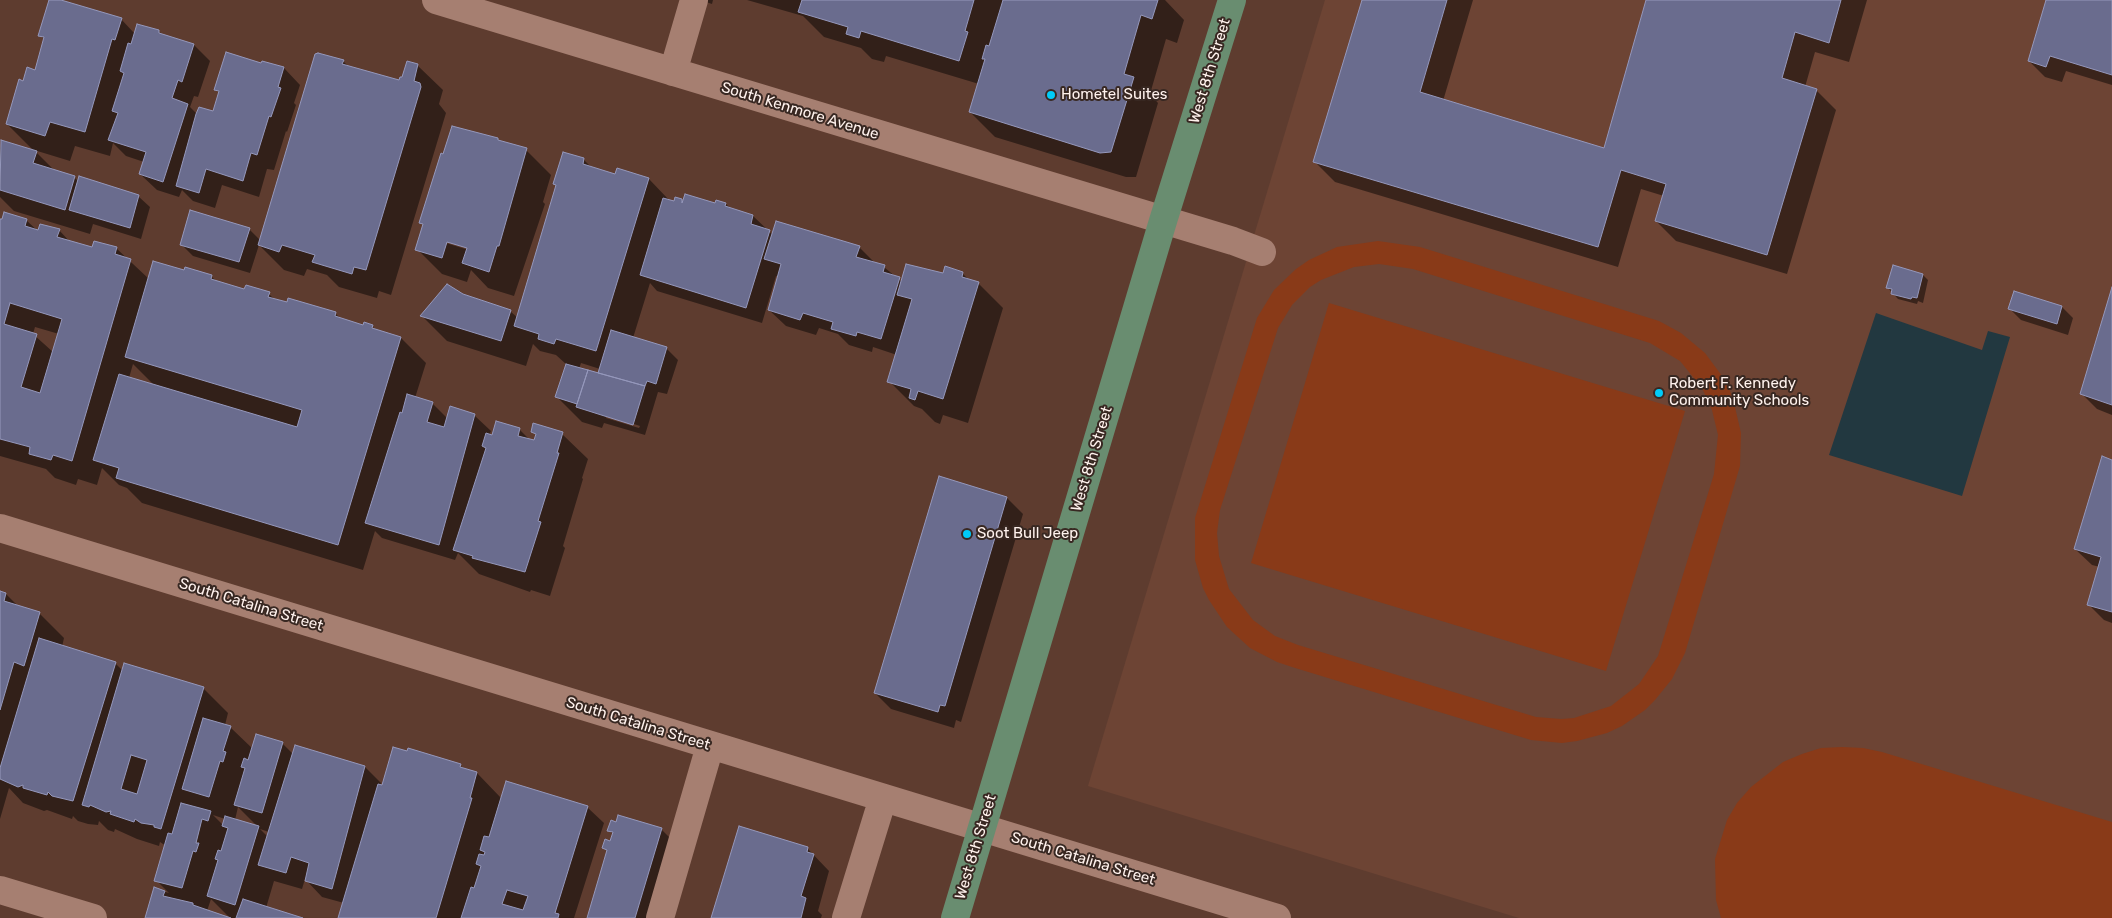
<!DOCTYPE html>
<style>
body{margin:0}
canvas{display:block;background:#5e3c2f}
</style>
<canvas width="2112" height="918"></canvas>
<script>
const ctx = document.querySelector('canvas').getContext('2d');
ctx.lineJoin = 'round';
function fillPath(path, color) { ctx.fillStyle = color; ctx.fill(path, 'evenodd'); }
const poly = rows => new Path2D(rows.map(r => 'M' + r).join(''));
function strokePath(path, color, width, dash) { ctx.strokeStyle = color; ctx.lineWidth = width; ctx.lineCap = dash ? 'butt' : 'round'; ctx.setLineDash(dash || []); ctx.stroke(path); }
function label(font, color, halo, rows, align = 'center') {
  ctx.font = font + ' Rubik,sans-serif'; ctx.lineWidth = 4; ctx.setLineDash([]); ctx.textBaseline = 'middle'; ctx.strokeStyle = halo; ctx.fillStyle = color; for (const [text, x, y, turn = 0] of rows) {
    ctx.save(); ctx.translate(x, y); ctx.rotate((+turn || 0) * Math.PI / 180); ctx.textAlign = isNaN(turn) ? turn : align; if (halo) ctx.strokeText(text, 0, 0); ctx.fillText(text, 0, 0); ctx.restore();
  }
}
fillPath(poly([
 [1325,0,2112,0,2112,918,1519,918,1088,786]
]), '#6d4434');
fillPath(poly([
 [1378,241,1420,247,1659,321,1681,333,1705,353,1722,376,1729,388,1734,403,1741,433,1740,466,1685,653,1672,679,1655,700,1645,710,1622,726,1607,733,1577,741,1562,743,1531,740,1292,667,1277,662,1250,648,1227,627,1209,600,1203,588,1195,560,1195,518,1257,318,1274,290,1296,269,1309,260,1337,247],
 [1379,264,1413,269,1650,343,1680,361,1702,388,1712,410,1718,435,1714,474,1658,656,1639,684,1611,706,1574,718,1561,719,1536,717,1298,645,1275,636,1253,620,1229,589,1219,556,1217,533,1220,510,1278,328,1292,305,1310,287,1321,280,1354,267],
 [1329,303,1685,411,1606,671,1251,563],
 [1842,747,1863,748,1882,752,2112,822,2112,918,1721,918,1716,900,1715,859,1727,820,1737,803,1751,787,1783,762,1802,754,1821,748]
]), '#893a18');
fillPath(poly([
 [1876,313,1982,350,1988,331,2010,337,1962,496,1829,455]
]), '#223840');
fillPath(poly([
 [50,0,56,0,121,19,135,34,159,31,163,36,194,45,210,61,198,97,194,96,190,107,197,114,213,113,219,93,216,89,262,65,263,62,284,68,300,85,294,103,296,105,287,132,286,131,274,170,267,169,259,197,222,185,215,208,193,201,182,190,179,197,157,190,140,174,144,162,126,156,113,143,110,156,75,146,70,161,34,150,55,171,74,177,79,182,138,196,150,207,141,239,93,224,90,234,14,211,0,197,0,149,2,142,34,151,7,124,24,82,36,71,45,40,40,35],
 [700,0,713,0,712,4],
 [747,0,1165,0,1184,20,1177,43,1166,39,1150,94,1158,103,1136,177,1126,177,995,137,970,112,979,84,886,56,884,62,872,59,861,48,824,37,803,16],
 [1363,0,1473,0,1443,101,1605,149,1647,0,1867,0,1849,62,1815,52,1805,87,1816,90,1836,110,1787,274,1676,241,1656,221,1664,196,1641,189,1618,267,1335,182,1315,162],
 [2047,0,2112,0,2112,85,2066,71,2062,82,2045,77,2029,61],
 [343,61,349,67,400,81,417,65,443,90,439,104,446,113,391,295,379,291,377,298,339,287,327,275,307,269,304,276,284,270,259,245,250,273,193,256,181,244,249,229,260,240],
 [481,134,526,150,551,175,543,202,545,204,514,296,488,288,471,270,467,282,442,274,417,249,424,226,421,223,444,156],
 [446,240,473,249,472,251,446,243],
 [584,160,592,168,616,175,649,179,670,201,674,202,681,200,683,203,715,204,716,201,726,204,731,209,753,216,773,235,859,247,875,263,884,267,902,282,962,273,970,281,978,283,1003,308,968,423,943,415,940,424,935,422,922,409,914,406,889,381,897,355,873,347,872,352,849,345,838,334,819,328,816,335,786,326,769,310,779,276,776,276,762,323,657,291,650,283,633,338,666,348,678,360,667,394,658,392,645,435,604,423,602,428,582,422,557,397,567,365,556,355,540,351,533,344,526,366,447,341,422,316,462,295,510,311,518,318],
 [581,363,600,369,599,374,579,369],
 [606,415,640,426,639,428,606,418],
 [0,220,26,220,39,232,59,230,71,243,93,249,116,248,149,279,185,272,211,276,218,283,245,291,269,294,275,300,335,313,342,320,364,327,372,326,377,331,401,338,426,363,415,398,432,403,448,419,474,415,491,431,489,435,492,436,519,429,531,441,535,442,537,436,532,431,562,434,588,459,582,478,583,479,563,546,565,548,550,596,531,590,530,592,479,574,458,553,455,560,382,538,375,531,363,570,142,503,127,488,119,485,102,468,97,485,78,479,76,485,55,478,46,469,0,456],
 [35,327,59,334,53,352,33,334],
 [133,364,155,386,129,378],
 [1923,275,1928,280,1923,303,1918,301,1917,304,1898,299,1888,288],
 [2112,291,2112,415,2097,409,2081,393],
 [2062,307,2073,318,2068,335,2021,320,2010,309],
 [2112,461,2112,623,2104,620,2088,604,2100,567,2092,565,2075,549],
 [940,478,1007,498,1023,514,961,722,956,720,954,728,891,709,875,693],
 [0,592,6,594,19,607,39,613,64,638,62,647,115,663,123,671,203,688,228,713,225,725,230,727,253,749,282,743,293,754,365,767,381,783,380,786,460,765,465,770,477,773,502,799,587,807,604,823,574,918,339,918,344,903,322,897,305,879,302,889,274,881,266,908,299,918,230,918,211,899,207,911,229,918,146,918,155,889,169,893,156,880,166,846,160,842,159,846,137,839,115,829,114,832,108,830,99,821,98,825,88,824,78,821,73,816,72,819,47,810,44,811,23,803,9,788,0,819],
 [238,807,258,827,235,820],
 [213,815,225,819,223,825],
 [260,829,269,832,268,837],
 [617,823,661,829,686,854,667,918,588,918,608,852,604,848,611,842,613,834,609,830],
 [807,848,829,871,818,911,822,915,821,918,713,918]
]), '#0007');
const building = poly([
 [49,0,61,0,122,18,115,40,112,39,85,132,50,122,45,136,6,124,19,79,23,81,27,67,35,70,44,37,38,36,49,0],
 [802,0,974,0,965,31,968,32,959,61,861,31,859,38,846,34,848,27,798,12,802,0],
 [1003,0,1158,0,1152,19,1141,15,1124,74,1134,77,1111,152,1100,153,969,112,985,59,982,59,986,45,989,46,1003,0],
 [1362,0,1447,0,1420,92,1604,148,1646,0,1841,0,1829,43,1795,32,1782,78,1817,89,1767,255,1655,221,1666,184,1621,170,1598,247,1313,162,1362,0],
 [2046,0,2112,0,2112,75,2050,56,2046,67,2028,61,2046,0],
 [137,24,159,30,159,33,194,44,182,82,178,80,172,98,188,104,163,182,139,174,146,152,108,140,118,113,112,111,124,73,120,71,128,43,131,44,137,24],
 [226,52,261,63,262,61,284,67,278,87,281,88,271,117,269,116,257,155,251,153,243,181,206,169,199,193,176,186,196,114,199,107,213,111,219,91,214,90,226,52],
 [318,53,344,60,342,64,399,80,400,77,402,77,407,61,418,64,414,81,420,83,421,87,366,270,354,267,352,274,312,262,315,255,282,245,279,252,258,245,315,54,318,53],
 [452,126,498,138,498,140,527,148,499,246,497,246,489,272,462,263,467,248,447,242,442,258,415,250,423,224,419,223,441,153,443,154,452,126],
 [1,140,37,151,33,163,75,176,65,210,0,190,1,140],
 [563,152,584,158,583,164,615,174,617,168,649,178,596,351,556,339,554,344,538,339,539,334,514,326,556,185,553,184,563,152],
 [79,176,139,195,130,228,69,210,79,176],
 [685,194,715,203,716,200,726,203,725,206,753,215,751,224,770,230,746,308,640,275,663,198,674,201,675,197,682,199,682,203,685,194],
 [190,210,250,228,239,262,180,245,190,210],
 [4,212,27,219,25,226,38,230,40,224,60,229,57,237,92,247,94,241,117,247,115,254,131,259,72,461,53,455,51,460,29,454,30,447,0,439,0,219,2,219,4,212],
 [10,303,62,319,40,393,21,387,37,334,4,324,10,303],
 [776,221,860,246,856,257,885,265,883,272,900,277,881,339,857,332,856,336,831,329,833,322,803,313,800,320,768,310,781,264,764,259,776,221],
 [153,261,184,270,185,267,212,275,211,279,244,289,246,285,270,292,268,297,287,302,288,298,336,312,335,316,363,325,364,322,373,325,372,328,401,337,338,545,116,478,119,468,93,460,119,374,297,427,302,410,125,357,153,261],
 [906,264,943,273,945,266,963,272,962,277,979,282,943,399,918,391,915,400,909,398,911,389,887,382,912,299,897,295,906,264],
 [1893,265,1923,274,1917,298,1912,297,1911,299,1891,294,1892,289,1886,288,1893,265],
 [447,284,463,294,511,310,501,341,420,316,447,284],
 [2112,287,2112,405,2080,394,2112,287],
 [2014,291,2062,306,2057,324,2008,309,2014,291],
 [611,330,667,347,656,384,647,381,645,386,598,373,611,330],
 [566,364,588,370,577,404,555,397,566,364],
 [588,370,645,386,633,425,576,407,588,370],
 [407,394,433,402,427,422,444,427,450,406,475,414,439,545,365,523,400,412,402,413,407,394],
 [496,421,520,428,518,436,534,440,536,434,531,432,533,423,563,432,557,453,559,453,538,521,541,522,525,572,472,558,473,556,453,550,486,448,482,446,486,433,492,435,496,421],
 [2102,456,2112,460,2112,612,2087,605,2101,557,2074,549,2102,456],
 [939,476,1007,497,945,706,940,705,938,712,874,693,939,476],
 [0,591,6,593,4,601,40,612,24,666,14,662,0,710,0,591],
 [39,638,116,662,73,801,52,796,48,792,47,795,23,788,23,785,18,787,0,779,0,768,39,638],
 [124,663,204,687,161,829,154,827,154,825,141,823,135,819,134,822,110,814,111,811,106,812,90,805,89,807,82,805,124,663],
 [131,755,147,760,137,794,121,789,131,755],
 [203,718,231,726,223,751,226,752,223,762,220,761,209,797,182,789,203,718],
 [256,734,283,742,262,813,234,805,245,768,241,767,244,758,248,760,256,734],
 [295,745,365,766,332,889,305,881,309,863,291,857,286,873,258,865,295,745],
 [393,747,407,751,408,748,461,764,460,767,477,772,470,798,472,798,436,918,338,918,378,784,382,785,393,747],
 [506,781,588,806,555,913,559,914,558,918,461,918,471,887,474,888,481,866,476,864,479,854,484,855,485,852,480,850,484,836,489,837,506,781],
 [507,890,528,896,523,910,502,904,507,890],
 [181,803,211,811,208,821,202,819,196,843,199,843,196,852,193,851,182,888,154,881,168,833,172,834,181,803],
 [618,815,662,828,635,918,587,918,607,850,602,848,605,839,610,841,613,832,607,831,611,820,616,822,618,815],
 [225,816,259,826,235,905,207,896,218,860,215,859,218,850,221,851,228,828,222,826,225,816],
 [739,826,808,847,807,852,814,854,801,896,806,898,801,918,711,918,739,826],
 [154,887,165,891,163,896,193,903,193,905,231,918,145,918,154,887],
 [243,899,303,918,236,918,243,899]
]);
fillPath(building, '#6a6c8e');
strokePath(building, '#9598bc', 1);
strokePath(poly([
 [436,0,1233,241,1262,252],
 [673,72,694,0],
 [0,528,1277,918],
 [0,890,93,918],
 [660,918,710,746],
 [846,918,883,798]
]), '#a67f71', 28);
strokePath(poly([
 [955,918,1163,221,1232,0]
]), '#698d70', 28);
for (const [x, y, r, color] of [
 [1051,95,5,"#00cbf8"],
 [1659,393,5,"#00cbf8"],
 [967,534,5,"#00cbf8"]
]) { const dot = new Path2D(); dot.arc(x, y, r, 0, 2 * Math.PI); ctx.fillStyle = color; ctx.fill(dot); strokePath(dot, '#382822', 2); }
label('15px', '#fff2ed', '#382822', [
 ["West 8th Street",1210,71,-73],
 ["South Kenmore Avenue",800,111,17],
 ["West 8th Street",1092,459,-73],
 ["South Catalina Street",251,605,17],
 ["South Catalina Street",638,724,17],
 ["West 8th Street",976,847,-73],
 ["South Catalina Street",1083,859,17]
]);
label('15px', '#fff2ed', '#382822', [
 ["Hometel Suites",1061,95],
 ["Robert F. Kennedy",1669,384],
 ["Community Schools",1669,401],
 ["Soot Bull Jeep",977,534]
], 'left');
</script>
